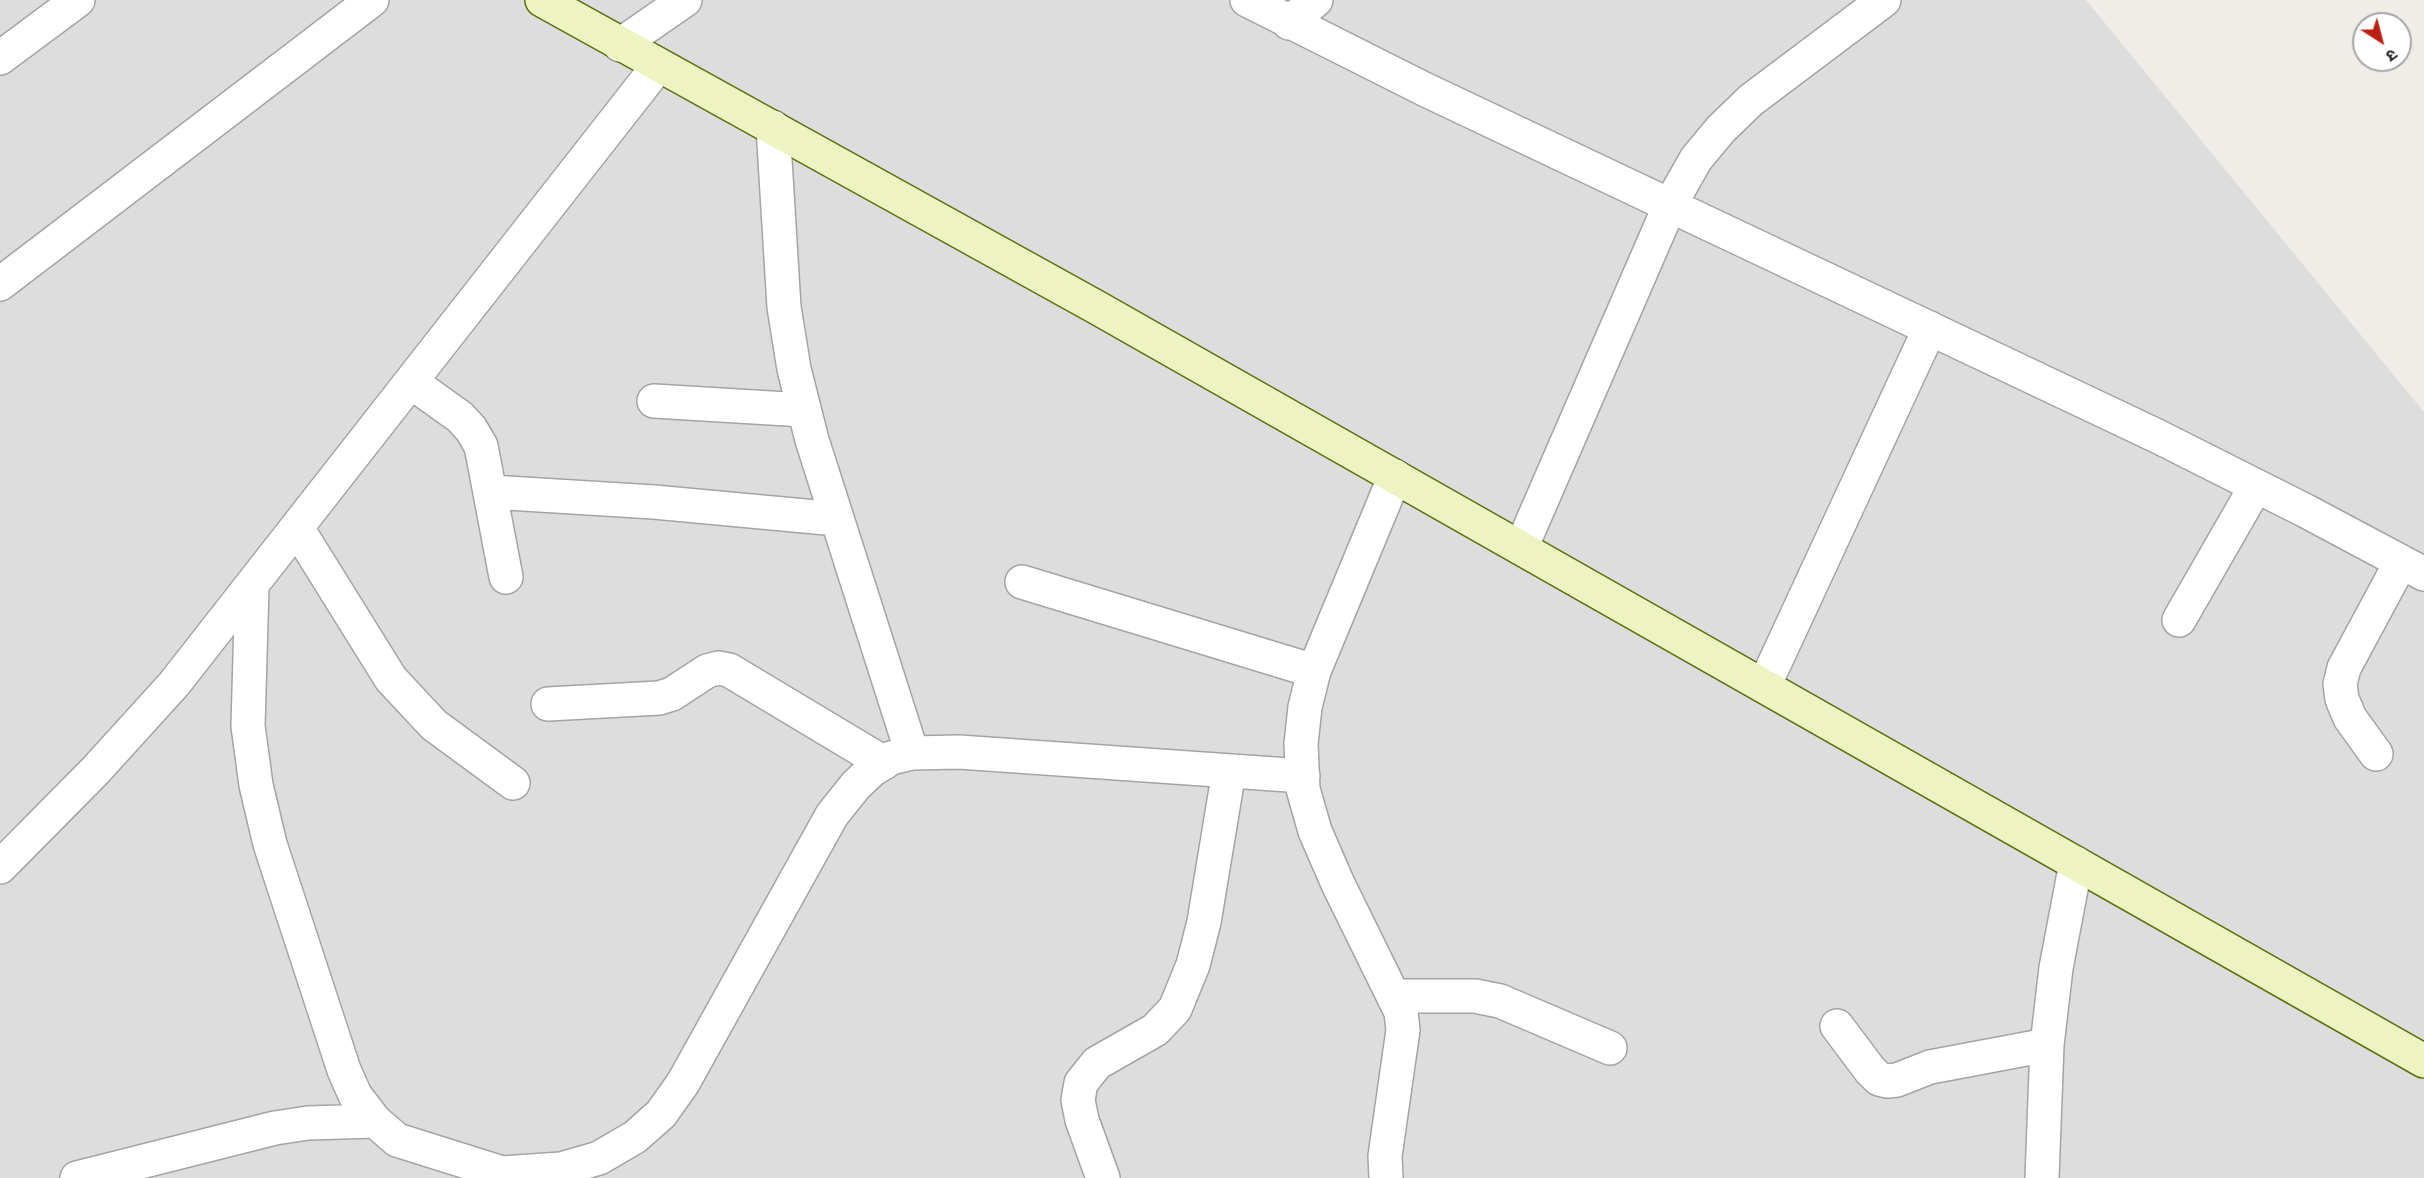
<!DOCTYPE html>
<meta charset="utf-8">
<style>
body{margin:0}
#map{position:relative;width:2424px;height:1178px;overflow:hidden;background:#f0ede8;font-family:Signika,"Noto Sans Devanagari",sans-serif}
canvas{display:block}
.north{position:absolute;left:2352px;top:12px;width:60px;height:60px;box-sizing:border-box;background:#fff;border:2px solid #a6a6a6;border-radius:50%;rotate:144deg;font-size:16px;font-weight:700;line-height:24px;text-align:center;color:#202020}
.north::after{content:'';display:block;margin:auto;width:21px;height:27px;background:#bd1e13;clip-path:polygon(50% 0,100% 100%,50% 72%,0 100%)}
</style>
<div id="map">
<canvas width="2424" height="1178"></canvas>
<div class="north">उ</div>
</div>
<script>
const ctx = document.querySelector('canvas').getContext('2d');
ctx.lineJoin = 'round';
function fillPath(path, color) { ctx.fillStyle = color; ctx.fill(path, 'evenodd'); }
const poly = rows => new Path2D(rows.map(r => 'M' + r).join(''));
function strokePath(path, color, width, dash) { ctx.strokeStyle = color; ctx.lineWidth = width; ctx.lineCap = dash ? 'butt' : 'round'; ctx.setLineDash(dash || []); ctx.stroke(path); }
fillPath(poly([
 [0,0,2086,0,2424,412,2424,1178,0,1178]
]), '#dedddd');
const street = poly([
 [1247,0,1424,89,2157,436,2306,511,2424,574],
 [1289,23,1316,0],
 [620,45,685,0],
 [0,58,78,0],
 [0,284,372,0],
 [411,382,460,417,471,429,481,446,506,577],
 [654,401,804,410],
 [491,492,654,502,837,519],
 [297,528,391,679,434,725,513,783],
 [1521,548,1670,205,1696,159,1721,129,1751,100,1884,0],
 [1022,582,1314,671],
 [252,586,248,726,256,785,270,844,344,1070,355,1095,375,1121,397,1140,502,1173,561,1169,599,1158,635,1137,661,1114,683,1083,832,815,856,785,872,770,891,758,912,753,812,440,794,369,784,307,773,127],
 [2179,620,2256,486],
 [1764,686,1930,328],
 [548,704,659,698,672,694,707,671,718,668,729,670,884,763],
 [912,753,959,752,1303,776],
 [2376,754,2350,718,2342,699,2340,684,2344,668,2401,562],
 [0,867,95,771,174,684,658,66],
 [1394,996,1475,996,1500,1001,1610,1048],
 [1837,1026,1870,1070,1879,1079,1887,1081,1897,1080,1930,1067,2047,1045],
 [77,1178,275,1128,308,1123,375,1121],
 [1103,1178,1082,1120,1078,1100,1081,1083,1097,1063,1155,1030,1175,1009,1193,965,1204,922,1229,771],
 [1386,1178,1385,1156,1403,1030,1401,1012,1338,884,1315,831,1303,789,1301,744,1305,707,1314,671,1395,476],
 [2042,1178,2047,1045,2056,968,2076,863]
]);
const secondary = poly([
 [542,0,1096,307,2424,1061]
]);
strokePath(street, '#a4a4a4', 36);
strokePath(secondary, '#5e6f10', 36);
strokePath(street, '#fff', 33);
strokePath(secondary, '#eef4c1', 33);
</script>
